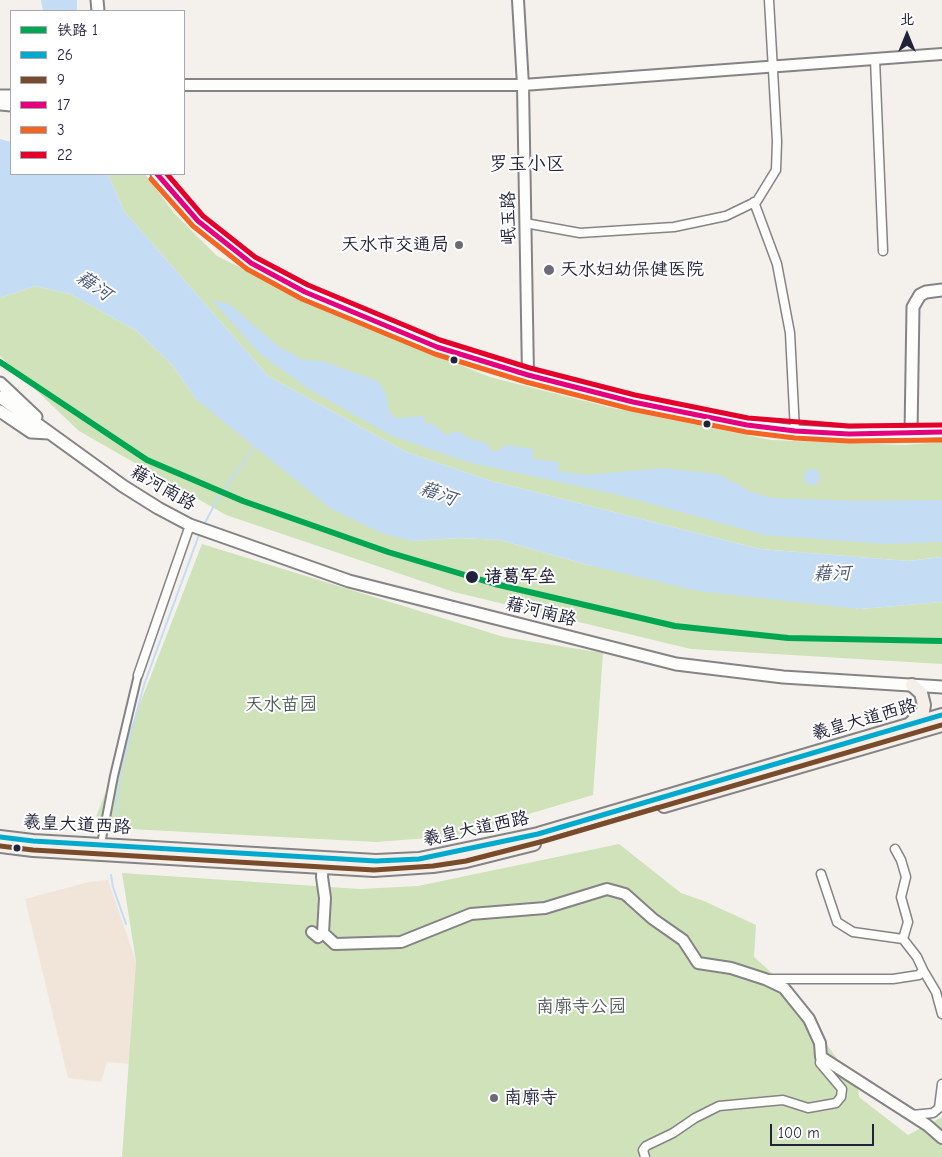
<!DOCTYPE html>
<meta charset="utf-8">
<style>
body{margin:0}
#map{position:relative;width:942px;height:1157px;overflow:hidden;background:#f4f0ec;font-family:"Comic Neue","LXGW WenKai TC",sans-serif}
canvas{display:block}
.legend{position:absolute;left:10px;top:10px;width:175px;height:165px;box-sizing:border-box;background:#fff;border:1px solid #a7a7b1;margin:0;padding:6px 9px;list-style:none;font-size:15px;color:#22223b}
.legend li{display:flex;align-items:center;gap:10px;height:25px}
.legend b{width:25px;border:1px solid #a7a7b1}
.north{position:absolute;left:882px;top:10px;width:50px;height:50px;-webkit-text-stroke:4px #fff;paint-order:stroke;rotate:0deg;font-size:14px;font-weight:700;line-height:20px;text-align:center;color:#22223b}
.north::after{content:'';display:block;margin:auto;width:18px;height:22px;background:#22223b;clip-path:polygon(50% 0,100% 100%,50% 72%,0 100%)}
.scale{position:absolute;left:770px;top:1124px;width:104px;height:22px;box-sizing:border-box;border:2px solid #22223b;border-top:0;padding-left:6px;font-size:15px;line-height:18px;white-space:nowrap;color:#22223b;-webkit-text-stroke:4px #fff;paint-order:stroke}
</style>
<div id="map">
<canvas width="942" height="1157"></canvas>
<ul class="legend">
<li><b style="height:6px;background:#00a651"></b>铁路 1</li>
<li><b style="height:6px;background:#00a9ce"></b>26</li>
<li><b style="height:6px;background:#7a4b2a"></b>9</li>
<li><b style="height:6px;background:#e5007d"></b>17</li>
<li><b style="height:6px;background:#f26522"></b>3</li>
<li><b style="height:6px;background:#e4002b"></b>22</li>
</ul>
<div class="north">北</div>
<div class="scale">100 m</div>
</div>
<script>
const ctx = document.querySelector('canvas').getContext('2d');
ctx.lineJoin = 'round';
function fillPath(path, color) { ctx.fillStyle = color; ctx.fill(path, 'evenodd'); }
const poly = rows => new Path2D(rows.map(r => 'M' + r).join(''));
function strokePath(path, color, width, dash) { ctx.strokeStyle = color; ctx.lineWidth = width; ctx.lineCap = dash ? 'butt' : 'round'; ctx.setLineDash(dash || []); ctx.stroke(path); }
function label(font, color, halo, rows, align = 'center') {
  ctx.font = font + ' "Comic Neue","LXGW WenKai TC",sans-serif'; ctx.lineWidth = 4; ctx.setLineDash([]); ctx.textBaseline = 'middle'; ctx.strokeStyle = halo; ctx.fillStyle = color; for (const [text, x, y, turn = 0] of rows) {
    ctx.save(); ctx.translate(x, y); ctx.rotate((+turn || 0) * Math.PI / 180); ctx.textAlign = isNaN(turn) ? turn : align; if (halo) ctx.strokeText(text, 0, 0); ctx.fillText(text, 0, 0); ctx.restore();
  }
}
fillPath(poly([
 [108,880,136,961,129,1064,107,1062,101,1082,68,1078,25,899,89,882]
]), '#f1e5da');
fillPath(poly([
 [108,174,145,174,174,213,217,256,351,322,490,377,608,407,771,440,905,445,942,442,942,557,908,561,760,549,491,481,406,452,268,376,124,211],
 [35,286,70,294,137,331,173,366,196,399,412,541,459,538,500,540,588,565,860,609,942,602,942,664,691,649,454,592,226,515,79,431,0,356,0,298],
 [202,544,504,637,603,653,593,795,454,836,376,842,111,828,96,817],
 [619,844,681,893,704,901,756,925,754,957,782,982,858,1088,859,1097,908,1135,942,1117,942,1157,122,1157,136,961,122,873,360,889,418,886]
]), '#cfe2ba');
fillPath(poly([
 [41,0,77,0,77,11,43,11],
 [0,139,11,142,11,174,108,174,124,211,268,376,406,452,491,481,760,549,908,561,942,557,942,602,860,609,698,591,588,565,500,540,459,538,412,541,384,534,331,509,196,399,173,366,137,331,70,294,35,286,0,298],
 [212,300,229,304,279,347,304,360,322,361,378,381,385,392,390,413,396,418,425,416,424,422,433,424,446,435,458,431,468,438,486,443,493,451,498,451,504,445,533,449,533,459,559,462,558,471,586,475,663,468,718,474,752,492,771,498,860,501,942,500,942,542,887,544,764,535,615,494,467,462,390,435,307,388,259,353],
 '804 477a8 8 0 1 1 16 0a8 8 0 1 1-16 0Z'
]), '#c4dcf4');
strokePath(poly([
 [205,523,218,498,255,446],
 [116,814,120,775,144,685,199,535],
 [111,875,113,887,126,924]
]), '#c4dcf4', 2);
const pedestrian = poly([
 [101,844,114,776,138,675]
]);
const minor = poly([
 [875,59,883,251],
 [754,202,777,264,790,333,795,431],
 [525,223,580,233,674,227,726,216,757,201,776,170,777,141,769,0],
 [138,675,190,525],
 [895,849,901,860,906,877,901,897,908,922,903,939],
 [923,970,936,992,942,1014],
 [767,979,893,979,919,975,923,970,917,957,903,939,853,932,837,922,821,874],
 [912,1115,933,1113,939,1108,942,1084],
 [645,1157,643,1150,646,1146,673,1133,695,1118,719,1106,783,1100,808,1108,836,1103,841,1097,842,1089,820,1063,821,1057]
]);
const tertiary = poly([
 [518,0,523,85,528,375],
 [184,85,523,85,942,54],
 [312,932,318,937,323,933],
 [323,933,335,944,401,942,471,914,545,908,607,889,625,894,653,919,683,940,698,963,731,968,765,979,784,988,809,1019,820,1043,821,1057,927,1125,942,1138],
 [323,933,325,898,322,877,323,861]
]);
const secondary = poly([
 [97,0,98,11],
 [0,96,11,96],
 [0,104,11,105],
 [157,174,198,221,251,263,305,292,437,347,528,375,633,402,747,425,795,431,849,434,942,432],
 [0,383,36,417],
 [0,397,123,486,158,508,190,525,349,581,676,664,783,677,942,687],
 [0,411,31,432,49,433],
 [911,433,913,307,920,295,926,292,942,290]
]);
const primary = poly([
 [910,724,923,711,924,705,921,693,912,685],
 [664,806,942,725],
 [0,837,33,841,376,861,419,859,538,834,942,715],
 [0,846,33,850,374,870,433,866,466,861,534,844]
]);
strokePath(pedestrian, '#858386', 10);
strokePath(minor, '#858386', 11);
strokePath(tertiary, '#858386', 14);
strokePath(secondary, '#858386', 15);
strokePath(primary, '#858386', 16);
strokePath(pedestrian, '#fdfdfc', 6);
strokePath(minor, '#fdfdfc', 8);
strokePath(tertiary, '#fdfdfc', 10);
strokePath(secondary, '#fdfdfc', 11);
strokePath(primary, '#f4efe9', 12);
strokePath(poly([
 [0,837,33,841,376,861,419,859,538,834,942,715]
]), '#00a9ce', 5);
strokePath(poly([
 [0,846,33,850,374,870,433,866,466,861,544,841,942,725]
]), '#7a4b2a', 5);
strokePath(poly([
 [157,174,198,221,251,263,305,292,437,347,528,375,633,402,747,425,795,431,849,434,942,432]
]), '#e5007d', 5);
strokePath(poly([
 [151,179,193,226,247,269,302,299,435,354,526,382,631,409,746,432,795,438,849,441,942,440]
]), '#f26522', 5);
strokePath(poly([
 [167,174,203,216,255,257,308,285,440,340,530,368,635,395,748,418,849,426,942,425]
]), '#e4002b', 5);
strokePath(poly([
 [0,362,147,460,243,501,388,552,495,584,675,626,788,638,942,641]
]), '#00a651', 6);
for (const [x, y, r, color] of [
 [459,245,5,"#6c6a79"],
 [549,270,6,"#6c6a79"],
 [454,360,4.5,"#22223b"],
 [707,424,4.5,"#22223b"],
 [472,577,7,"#22223b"],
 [17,848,4.5,"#22223b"],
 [494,1098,5,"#6c6a79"]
]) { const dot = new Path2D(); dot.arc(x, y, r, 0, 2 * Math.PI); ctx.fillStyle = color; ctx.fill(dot); strokePath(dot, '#fff', 2); }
label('18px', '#22223b', '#fff', [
 ["岷玉路",509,218,-91],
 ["藉河南路",163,488,30],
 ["藉河南路",541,612,14],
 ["羲皇大道西路",864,720,-16],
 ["羲皇大道西路",77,825,3],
 ["羲皇大道西路",476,829,-12]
]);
label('18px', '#22223b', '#fff', [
 ["天水市交通局",449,245,"right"],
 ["天水妇幼保健医院",560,270],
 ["南廓寺",504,1098]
], 'left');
label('bold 18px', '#22223b', '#fff', [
 ["诸葛军垒",484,577]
], 'left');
label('18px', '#4d5855', '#fff', [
 ["天水苗园",281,705],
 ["南廓寺公园",581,1007]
]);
label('19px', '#22223b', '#fff', [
 ["罗玉小区",527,165]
]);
label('italic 19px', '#4c5774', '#fff', [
 ["藉河",94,286,35],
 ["藉河",438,494,20],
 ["藉河",832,574,-1]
]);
</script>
